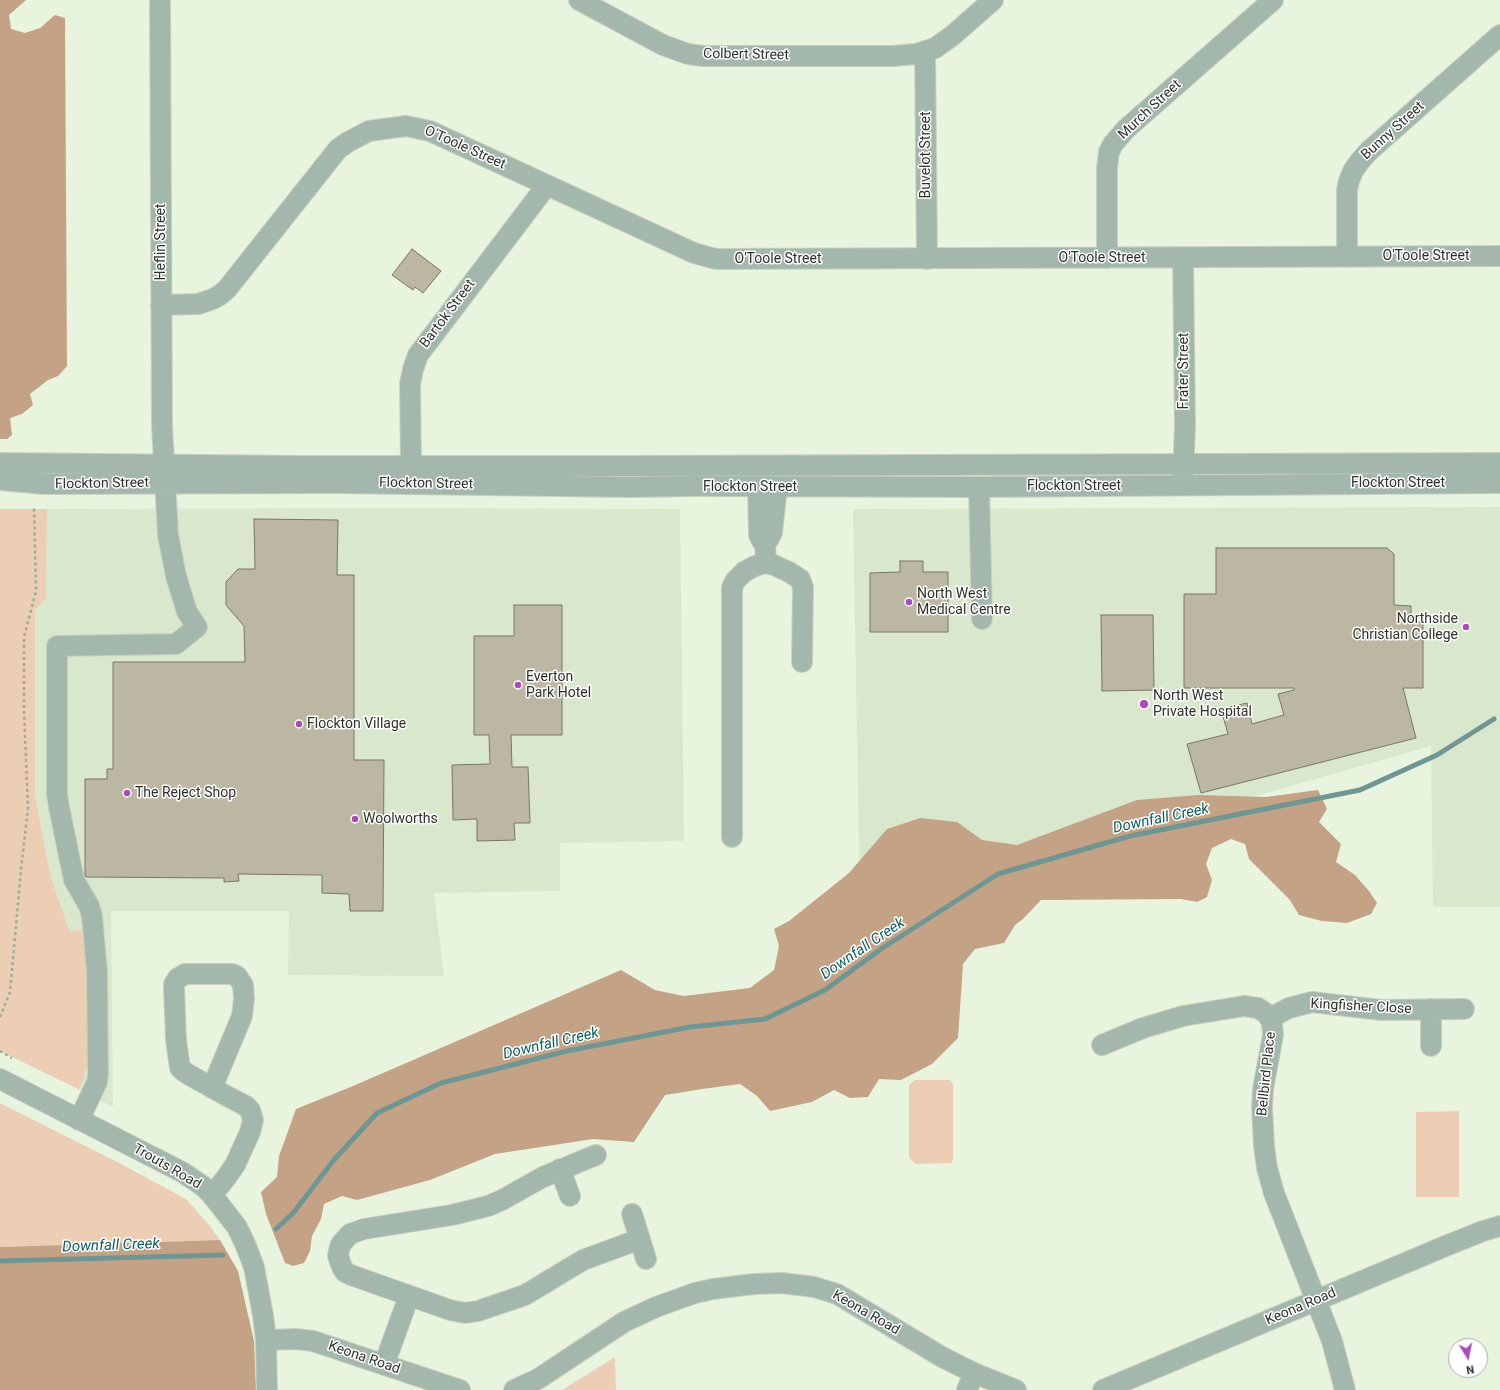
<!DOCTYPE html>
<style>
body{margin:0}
#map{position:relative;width:1500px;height:1390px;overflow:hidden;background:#e9f4df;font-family:Roboto,sans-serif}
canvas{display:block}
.north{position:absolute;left:1448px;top:1338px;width:40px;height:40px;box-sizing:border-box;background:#fff;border:1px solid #abadaa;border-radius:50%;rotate:170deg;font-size:11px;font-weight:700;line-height:16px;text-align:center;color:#2d312a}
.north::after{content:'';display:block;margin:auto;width:14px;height:18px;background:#aa4cb5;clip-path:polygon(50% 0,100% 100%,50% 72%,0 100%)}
</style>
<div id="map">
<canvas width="1500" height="1390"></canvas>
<div class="north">N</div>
</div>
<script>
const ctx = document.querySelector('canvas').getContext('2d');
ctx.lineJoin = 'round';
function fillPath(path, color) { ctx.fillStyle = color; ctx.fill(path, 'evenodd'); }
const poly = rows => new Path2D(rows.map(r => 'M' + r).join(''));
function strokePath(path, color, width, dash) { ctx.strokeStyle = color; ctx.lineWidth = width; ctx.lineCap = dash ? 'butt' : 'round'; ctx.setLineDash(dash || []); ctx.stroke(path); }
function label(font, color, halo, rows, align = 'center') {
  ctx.font = font + ' Roboto,sans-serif'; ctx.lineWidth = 3; ctx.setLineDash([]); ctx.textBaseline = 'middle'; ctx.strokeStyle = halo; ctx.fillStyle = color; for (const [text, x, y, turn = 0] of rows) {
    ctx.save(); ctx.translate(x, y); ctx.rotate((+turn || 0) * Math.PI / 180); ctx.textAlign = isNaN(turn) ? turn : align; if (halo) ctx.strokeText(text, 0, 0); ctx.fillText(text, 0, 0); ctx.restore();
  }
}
fillPath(poly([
 [1500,507,1500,907,1433,907,1431,746,860,909,853,509],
 [381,508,680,509,684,841,560,843,560,891,434,893,444,976,288,975,289,911,111,911,113,1107,80,1090,87,1067,82,929,70,932,51,878,35,795,35,610,46,598,47,509]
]), '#d9e7cd');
fillPath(poly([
 [0,509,47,509,46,599,35,610,35,795,51,878,70,932,82,929,87,956,87,1067,80,1090,0,1051],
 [915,1080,950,1080,953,1084,953,1160,951,1163,916,1164,909,1158,909,1085],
 [0,1103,119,1163,186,1199,210,1226,220,1240,0,1247],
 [1459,1111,1459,1197,1416,1197,1416,1112],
 [615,1357,616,1390,562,1390]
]), '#ecceb4');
fillPath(poly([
 [0,0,26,0,9,15,11,29,25,33,40,28,55,15,65,18,67,366,58,376,48,380,30,394,33,405,22,414,10,418,12,435,7,439,0,439],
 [1318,790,1327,809,1319,822,1341,844,1336,862,1355,875,1369,891,1377,903,1371,914,1347,923,1322,921,1299,915,1290,900,1249,859,1245,844,1231,839,1212,848,1206,864,1212,880,1207,897,1197,902,1181,899,1041,900,1023,919,1015,925,1004,943,975,949,963,964,958,1038,932,1064,901,1080,879,1079,868,1097,850,1098,834,1090,812,1102,770,1111,757,1096,740,1084,702,1089,665,1095,634,1142,593,1139,495,1154,430,1180,357,1200,342,1196,324,1204,321,1219,312,1236,310,1251,304,1263,293,1266,285,1263,266,1214,261,1192,277,1177,279,1156,296,1109,353,1086,621,970,655,990,684,996,750,988,774,970,779,946,774,929,789,921,849,873,887,829,920,818,957,822,982,840,1017,845,1137,800,1198,795,1266,797],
 [220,1240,238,1271,254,1341,256,1390,0,1390,0,1247]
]), '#c4a285');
strokePath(poly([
 [276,1229,294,1212,333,1161,377,1113,441,1083,567,1051,690,1027,765,1019,825,990,881,949,998,874,1130,836,1360,790,1437,755,1494,719],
 [0,1261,223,1255]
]), '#709694', 5);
const building = poly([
 [412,249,441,271,423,293,415,287,413,290,392,275,412,249],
 [254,519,338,520,337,575,354,575,354,760,384,760,383,911,350,911,349,894,322,893,322,875,238,874,239,881,224,882,224,878,86,877,85,876,85,779,107,779,107,769,113,769,113,662,245,662,244,626,226,605,226,582,238,569,255,569,254,519],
 [1216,548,1387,548,1394,554,1394,605,1411,606,1411,622,1423,622,1423,688,1403,688,1416,738,1201,793,1187,744,1228,734,1221,709,1247,703,1252,724,1284,715,1278,694,1294,690,1294,688,1184,688,1184,594,1216,594,1216,548],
 [900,561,923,561,923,572,948,572,948,632,870,632,870,573,900,572,900,561],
 [514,605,562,605,562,735,511,735,512,767,528,767,530,823,514,823,515,840,477,841,477,819,453,820,452,765,490,764,489,735,474,735,474,636,514,636,514,605],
 [1101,615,1153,615,1154,690,1102,691,1101,615]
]);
fillPath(building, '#bcb7a2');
strokePath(building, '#7a7662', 1);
const minor = poly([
 [579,0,663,45,688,54,703,56,893,56,916,54,935,48,952,36,993,0],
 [925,51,927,259],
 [1347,257,1347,190,1349,181,1353,171,1360,161,1369,151,1500,35],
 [1107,258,1107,168,1109,152,1113,144,1126,129,1273,0],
 [161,305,198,304,213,299,220,295,227,289,338,149,348,142,369,131,406,126,430,131,694,253,716,259,1500,256],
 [0,463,301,466,630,466,1500,463],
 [411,466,410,384,413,369,418,355,547,185],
 [1183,477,1185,425,1183,257],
 [0,480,44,484,334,483,630,487,695,486,979,487,1500,483],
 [758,487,759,535,762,541,765,541,768,540,772,533,777,487],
 [979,487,982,619],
 [765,541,766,563,774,565,789,572,800,579,803,587,802,662],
 [732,837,732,587,736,580,744,572,755,566,766,563],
 [1431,1009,1431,1046],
 [1270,1018,1289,1008,1312,1002,1381,1010,1464,1009],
 [1102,1045,1143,1028,1183,1016,1244,1006,1258,1008,1267,1014,1272,1023,1273,1035,1263,1089,1262,1107,1264,1146,1267,1168,1274,1193,1332,1341,1345,1390],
 [0,1079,182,1172,203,1186,212,1195,237,1227,246,1246,254,1267,263,1315,266,1340,267,1390],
 [212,1088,242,1016,244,999,243,985,237,976,232,974,185,974,178,978,174,984,174,988,176,1040,180,1068,186,1073,225,1095,246,1106,250,1110,253,1120,250,1132,235,1165,226,1178,212,1195],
 [79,1120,97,1082,98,1075,97,972,92,916,89,906,74,880,59,807,57,794,57,646,176,644,197,627,187,612,176,576,168,535,167,517,162,425,160,0],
 [596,1155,543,1177,502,1200,488,1206,452,1215,364,1229,350,1234,341,1244,339,1250,338,1256,342,1267,345,1272,351,1275,450,1310,465,1313,478,1311,525,1295,583,1260,640,1239],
 [560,1169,570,1196],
 [632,1214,646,1259],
 [266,1340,296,1339,313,1341,460,1390],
 [384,1365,409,1296],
 [514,1390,538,1379,624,1322,656,1307,695,1293,713,1289,754,1284,782,1283,814,1287,837,1294,942,1357,974,1373,1016,1390],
 [967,1390,974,1373],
 [1103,1390,1448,1245,1483,1231,1500,1226]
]);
strokePath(minor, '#c7d1be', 22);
strokePath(poly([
 [0,1017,10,992,21,870,28,808,24,712,24,637,36,591,34,506],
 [0,1051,12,1058]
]), '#a1aa9a', 2.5, [3, 3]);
strokePath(minor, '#a4b7ad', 20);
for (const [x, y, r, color] of [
 [909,602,4,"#aa4cb5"],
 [1466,627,4,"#aa4cb5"],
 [518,685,4,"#aa4cb5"],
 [1144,704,5,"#aa4cb5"],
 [299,724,4,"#aa4cb5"],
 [127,793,4,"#aa4cb5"],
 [355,819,4,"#aa4cb5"]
]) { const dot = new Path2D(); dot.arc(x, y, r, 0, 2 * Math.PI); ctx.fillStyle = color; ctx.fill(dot); strokePath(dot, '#fff', 1.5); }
label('14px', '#2d312a', '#fff', [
 ["Colbert Street",746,55,1],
 ["Murch Street",1150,110,-43],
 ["Bunny Street",1393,131,-42],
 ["O'Toole Street",465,148,24],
 ["Buvelot Street",926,155,-90],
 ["Heflin Street",161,242,-90],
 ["O'Toole Street",1426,256],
 ["O'Toole Street",1102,258],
 ["O'Toole Street",778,259],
 ["Bartok Street",448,314,-53],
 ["Frater Street",1184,371,-90],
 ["Flockton Street",1398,483],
 ["Flockton Street",102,484,-1],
 ["Flockton Street",426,484,1],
 ["Flockton Street",1074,486],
 ["Flockton Street",750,487],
 ["Kingfisher Close",1361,1007,3],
 ["Bellbird Place",1267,1074,-84],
 ["Trouts Road",167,1167,30],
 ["Keona Road",1301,1307,-23],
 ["Keona Road",866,1313,30],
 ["Keona Road",364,1358,19]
]);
label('14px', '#2d312a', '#fff', [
 ["North West",917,594],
 ["Medical Centre",917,610],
 ["Northside",1458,619,"right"],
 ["Christian College",1458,635,"right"],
 ["Everton",526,677],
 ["Park Hotel",526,693],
 ["North West",1153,696],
 ["Private Hospital",1153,712],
 ["Flockton Village",307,724],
 ["The Reject Shop",135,793],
 ["Woolworths",363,819]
], 'left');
label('italic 15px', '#115d5d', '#fff', [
 ["Downfall Creek",1161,819,-12],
 ["Downfall Creek",863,949,-34],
 ["Downfall Creek",551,1044,-13],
 ["Downfall Creek",111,1246,-2]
]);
</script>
